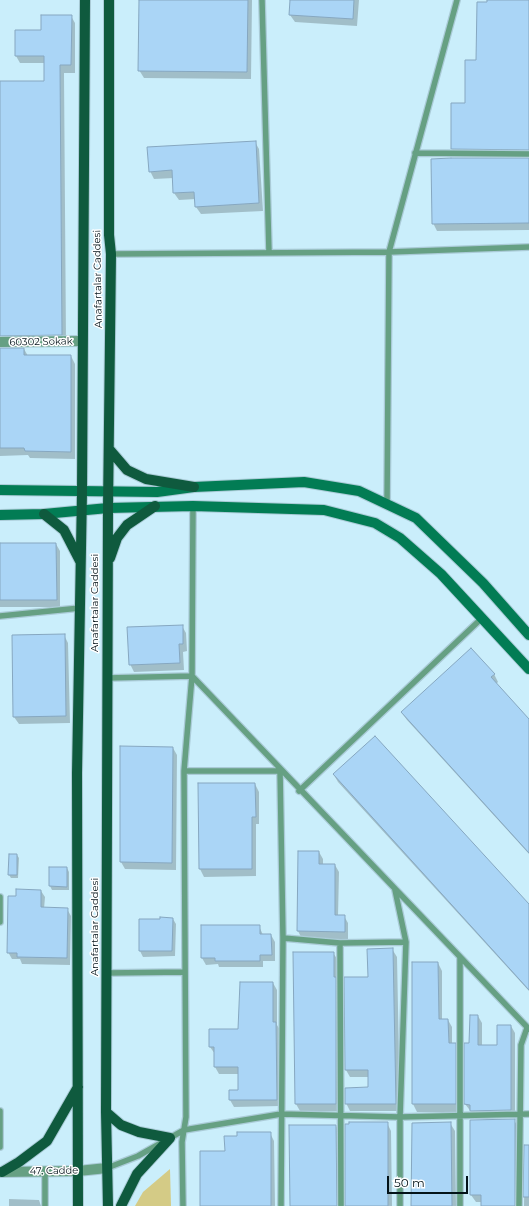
<!DOCTYPE html>
<style>
body{margin:0}
#map{position:relative;width:529px;height:1206px;overflow:hidden;background:#caeefb;font-family:Montserrat,sans-serif}
canvas{display:block}
.scale{position:absolute;left:387px;top:1176px;width:81px;height:18px;box-sizing:border-box;border:2px solid #031319;border-top:0;padding-left:5px;font-size:12px;line-height:14px;white-space:nowrap;color:#031319;-webkit-text-stroke:3px #fff;paint-order:stroke}
</style>
<div id="map">
<canvas width="529" height="1206"></canvas>
<div class="scale">50 m</div>
</div>
<script>
const ctx = document.querySelector('canvas').getContext('2d');
ctx.lineJoin = 'round';
function fillPath(path, color) { ctx.fillStyle = color; ctx.fill(path, 'evenodd'); }
const poly = rows => new Path2D(rows.map(r => 'M' + r).join(''));
function strokePath(path, color, width, dash) { ctx.strokeStyle = color; ctx.lineWidth = width; ctx.lineCap = dash ? 'butt' : 'round'; ctx.setLineDash(dash || []); ctx.stroke(path); }
function label(font, color, halo, rows, align = 'center') {
  ctx.font = font + ' Montserrat,sans-serif'; ctx.lineWidth = 3; ctx.setLineDash([]); ctx.textBaseline = 'middle'; ctx.strokeStyle = halo; ctx.fillStyle = color; for (const [text, x, y, turn = 0] of rows) {
    ctx.save(); ctx.translate(x, y); ctx.rotate((+turn || 0) * Math.PI / 180); ctx.textAlign = isNaN(turn) ? turn : align; if (halo) ctx.strokeText(text, 0, 0); ctx.fillText(text, 0, 0); ctx.restore();
  }
}
fillPath(poly([
 [170,1169,171,1206,135,1206,143,1192]
]), '#d4cb86');
fillPath(poly([
 [140,0,252,0,251,79,144,78,139,70],
 [291,0,359,0,357,26,295,22,290,15],
 [488,0,529,0,529,157,456,156,452,149,477,61],
 [71,16,75,23,75,73,64,73,66,342,0,345,0,82,44,82,45,63,20,63,16,56,42,31],
 [255,142,259,149,263,211,201,214,196,207,196,199,179,200,174,193,174,178,154,179,150,171],
 [529,159,529,230,437,231,433,223],
 [0,349,24,349,28,356,71,356,75,364,75,459,30,458,28,455,0,456],
 [0,544,56,544,60,551,60,607,0,607],
 [182,626,186,633,187,651,183,652,184,670,134,672,130,664],
 [64,635,68,643,70,723,19,724,14,717],
 [494,674,498,682,496,684,529,720,529,854,407,720,402,713],
 [173,748,177,755,176,870,125,869,121,862],
 [334,775,529,906,529,991,338,782],
 [199,784,255,784,259,792,259,824,256,824,256,876,204,877,200,869],
 [299,852,319,852,323,859,323,865,335,865,339,872,338,916,344,916,348,923,348,939,302,939,298,931],
 [17,855,19,858,18,878,11,878,9,875],
 [67,868,69,872,69,890,52,890,50,886],
 [41,891,45,897,44,909,67,909,71,916,70,965,22,964,20,959,12,959,8,952,17,897],
 [173,919,176,924,175,956,143,957,140,951,140,920],
 [202,926,259,926,263,935,271,935,275,942,275,961,263,961,263,967,219,967,218,964,206,965,202,958],
 [392,949,397,957,400,1111,350,1111,346,1103,369,1088,369,1077,350,1077,346,1070,369,978],
 [333,953,338,960,340,1111,300,1111,296,1104],
 [413,963,438,963,442,971,442,1020,448,1020,452,1027,452,1044,455,1044,459,1051,459,1112,417,1112,413,1104],
 [273,983,277,990,277,1025,280,1030,280,1106,234,1107,230,1100,239,1091,239,1074,219,1074,215,1067,215,1054,210,1047,239,1030],
 [478,1016,482,1023,482,1046,498,1046,511,1026,515,1033,515,1117,476,1118,465,1104,470,1044],
 [514,1120,518,1127,518,1206,482,1206,482,1202,476,1202,471,1195],
 [387,1123,391,1131,392,1206,346,1206],
 [450,1123,455,1131,456,1206,412,1206],
 [336,1126,340,1133,340,1206,291,1206],
 [270,1133,274,1141,275,1206,202,1206],
 [525,1146,529,1146,529,1206,524,1206],
 [9,1199,39,1200,41,1206,9,1206]
]), '#0003');
const building = poly([
 [139,0,248,0,247,72,138,71,139,0],
 [290,0,354,0,353,19,289,15,290,0],
 [487,0,529,0,529,150,451,149,451,103,465,103,465,60,476,60,477,2,487,2,487,0],
 [41,15,72,15,71,65,60,65,62,335,0,336,0,81,44,81,44,56,15,56,15,30,41,30,41,15],
 [256,141,259,203,195,207,194,192,173,193,172,170,149,172,147,147,256,141],
 [451,158,529,158,529,223,432,224,431,159,451,158],
 [0,348,24,348,24,355,71,355,71,452,25,451,24,448,0,448,0,348],
 [0,543,56,543,57,600,0,600,0,543],
 [183,625,183,644,179,644,180,663,129,665,127,627,183,625],
 [65,634,66,716,13,717,12,635,65,634],
 [471,648,495,674,491,677,529,719,529,853,401,712,471,648],
 [375,736,529,904,529,990,333,774,375,736],
 [120,746,173,747,172,863,120,862,120,746],
 [198,783,255,783,256,817,252,817,252,869,199,869,198,783],
 [298,851,319,851,319,864,335,864,335,915,345,915,345,932,297,931,298,851],
 [9,854,17,854,17,875,8,875,9,854],
 [49,867,67,867,67,887,49,886,49,867],
 [16,889,41,890,41,907,68,908,67,958,17,957,17,953,7,953,8,896,16,896,16,889],
 [160,917,173,918,172,951,139,951,139,919,160,919,160,917],
 [201,925,260,925,260,934,271,934,272,955,260,955,260,961,215,961,215,958,201,958,201,925],
 [393,948,396,1104,345,1104,345,1088,368,1087,368,1070,345,1070,344,977,368,977,367,949,393,948],
 [293,952,334,952,334,977,336,977,336,1104,295,1104,293,952],
 [412,962,438,962,439,1019,448,1019,449,1043,456,1043,456,1104,412,1104,412,962],
 [240,982,273,982,273,1022,276,1022,277,1100,229,1100,229,1090,238,1090,238,1067,214,1067,214,1047,209,1047,209,1029,238,1029,240,982],
 [470,1015,478,1015,478,1045,497,1045,497,1025,511,1025,511,1110,470,1111,470,1105,464,1104,464,1043,469,1043,470,1015],
 [515,1119,515,1206,481,1206,481,1195,470,1195,470,1120,515,1119],
 [349,1122,388,1122,388,1206,345,1206,345,1124,349,1124,349,1122],
 [451,1122,452,1206,411,1206,412,1123,451,1122],
 [289,1125,336,1125,337,1206,290,1206,289,1125],
 [237,1132,271,1132,271,1206,200,1206,200,1151,225,1151,224,1136,237,1136,237,1132],
 [524,1145,529,1145,529,1197,523,1197,524,1145]
]);
fillPath(building, '#aad5f6');
strokePath(building, '#86a7c0', 1);
const service = poly([
 [262,0,269,252],
 [415,153,529,154],
 [111,254,389,252,529,247],
 [387,504,389,252,457,0],
 [193,506,192,676,529,1029],
 [0,616,80,608],
 [107,678,192,676,184,771,280,771,283,938],
 [299,791,482,618],
 [395,890,406,942],
 [0,897,0,922],
 [460,958,460,1206],
 [107,973,185,972],
 [0,1111,0,1147],
 [107,1168,138,1156,184,1130,281,1114,400,1117,529,1114],
 [45,1172,45,1206],
 [183,1206,182,1142,186,1117,184,771],
 [281,1206,283,938,340,943],
 [341,1206,340,943,406,942,400,1117,400,1206],
 [519,1206,521,1045,527,1028]
]);
const minor = poly([
 [0,342,82,341]
]);
const tertiary = poly([
 [0,1172,78,1171,107,1168]
]);
const secondary = poly([
 [0,490,157,492,194,487,304,482,359,491,416,518,483,583,529,635],
 [0,515,44,514,108,508,193,506,324,510,375,523,400,538,441,574,529,669]
]);
const primary = poly([
 [109,449,127,470,146,479,194,487],
 [44,514,64,530,80,561],
 [110,558,117,538,127,525,155,506],
 [106,1112,121,1125,139,1132,170,1138],
 [2,1172,19,1162,47,1141,78,1087],
 [78,1206,77,773,82,492,85,0],
 [108,1206,106,1112,108,508,111,254,109,235,109,0],
 [121,1206,137,1174,170,1138]
]);
strokePath(service, '#aacbd7', 8);
strokePath(minor, '#aacbd7', 12);
strokePath(tertiary, '#aacbd7', 12);
strokePath(secondary, '#aacbd7', 12);
strokePath(primary, '#aacbd7', 12);
strokePath(service, '#66a083', 5.5);
strokePath(minor, '#66a083', 10);
strokePath(tertiary, '#66a083', 10);
strokePath(secondary, '#027c54', 10);
strokePath(primary, '#0f5a3e', 10);
label('10px', '#031319', '#fff', [
 ["Anafartalar Caddesi",98,279,-91],
 ["60302 Sokak",41,342,-1],
 ["Anafartalar Caddesi",95,603,-90],
 ["Anafartalar Caddesi",95,927,-90],
 ["47. Cadde",54,1171,-1]
]);
</script>
